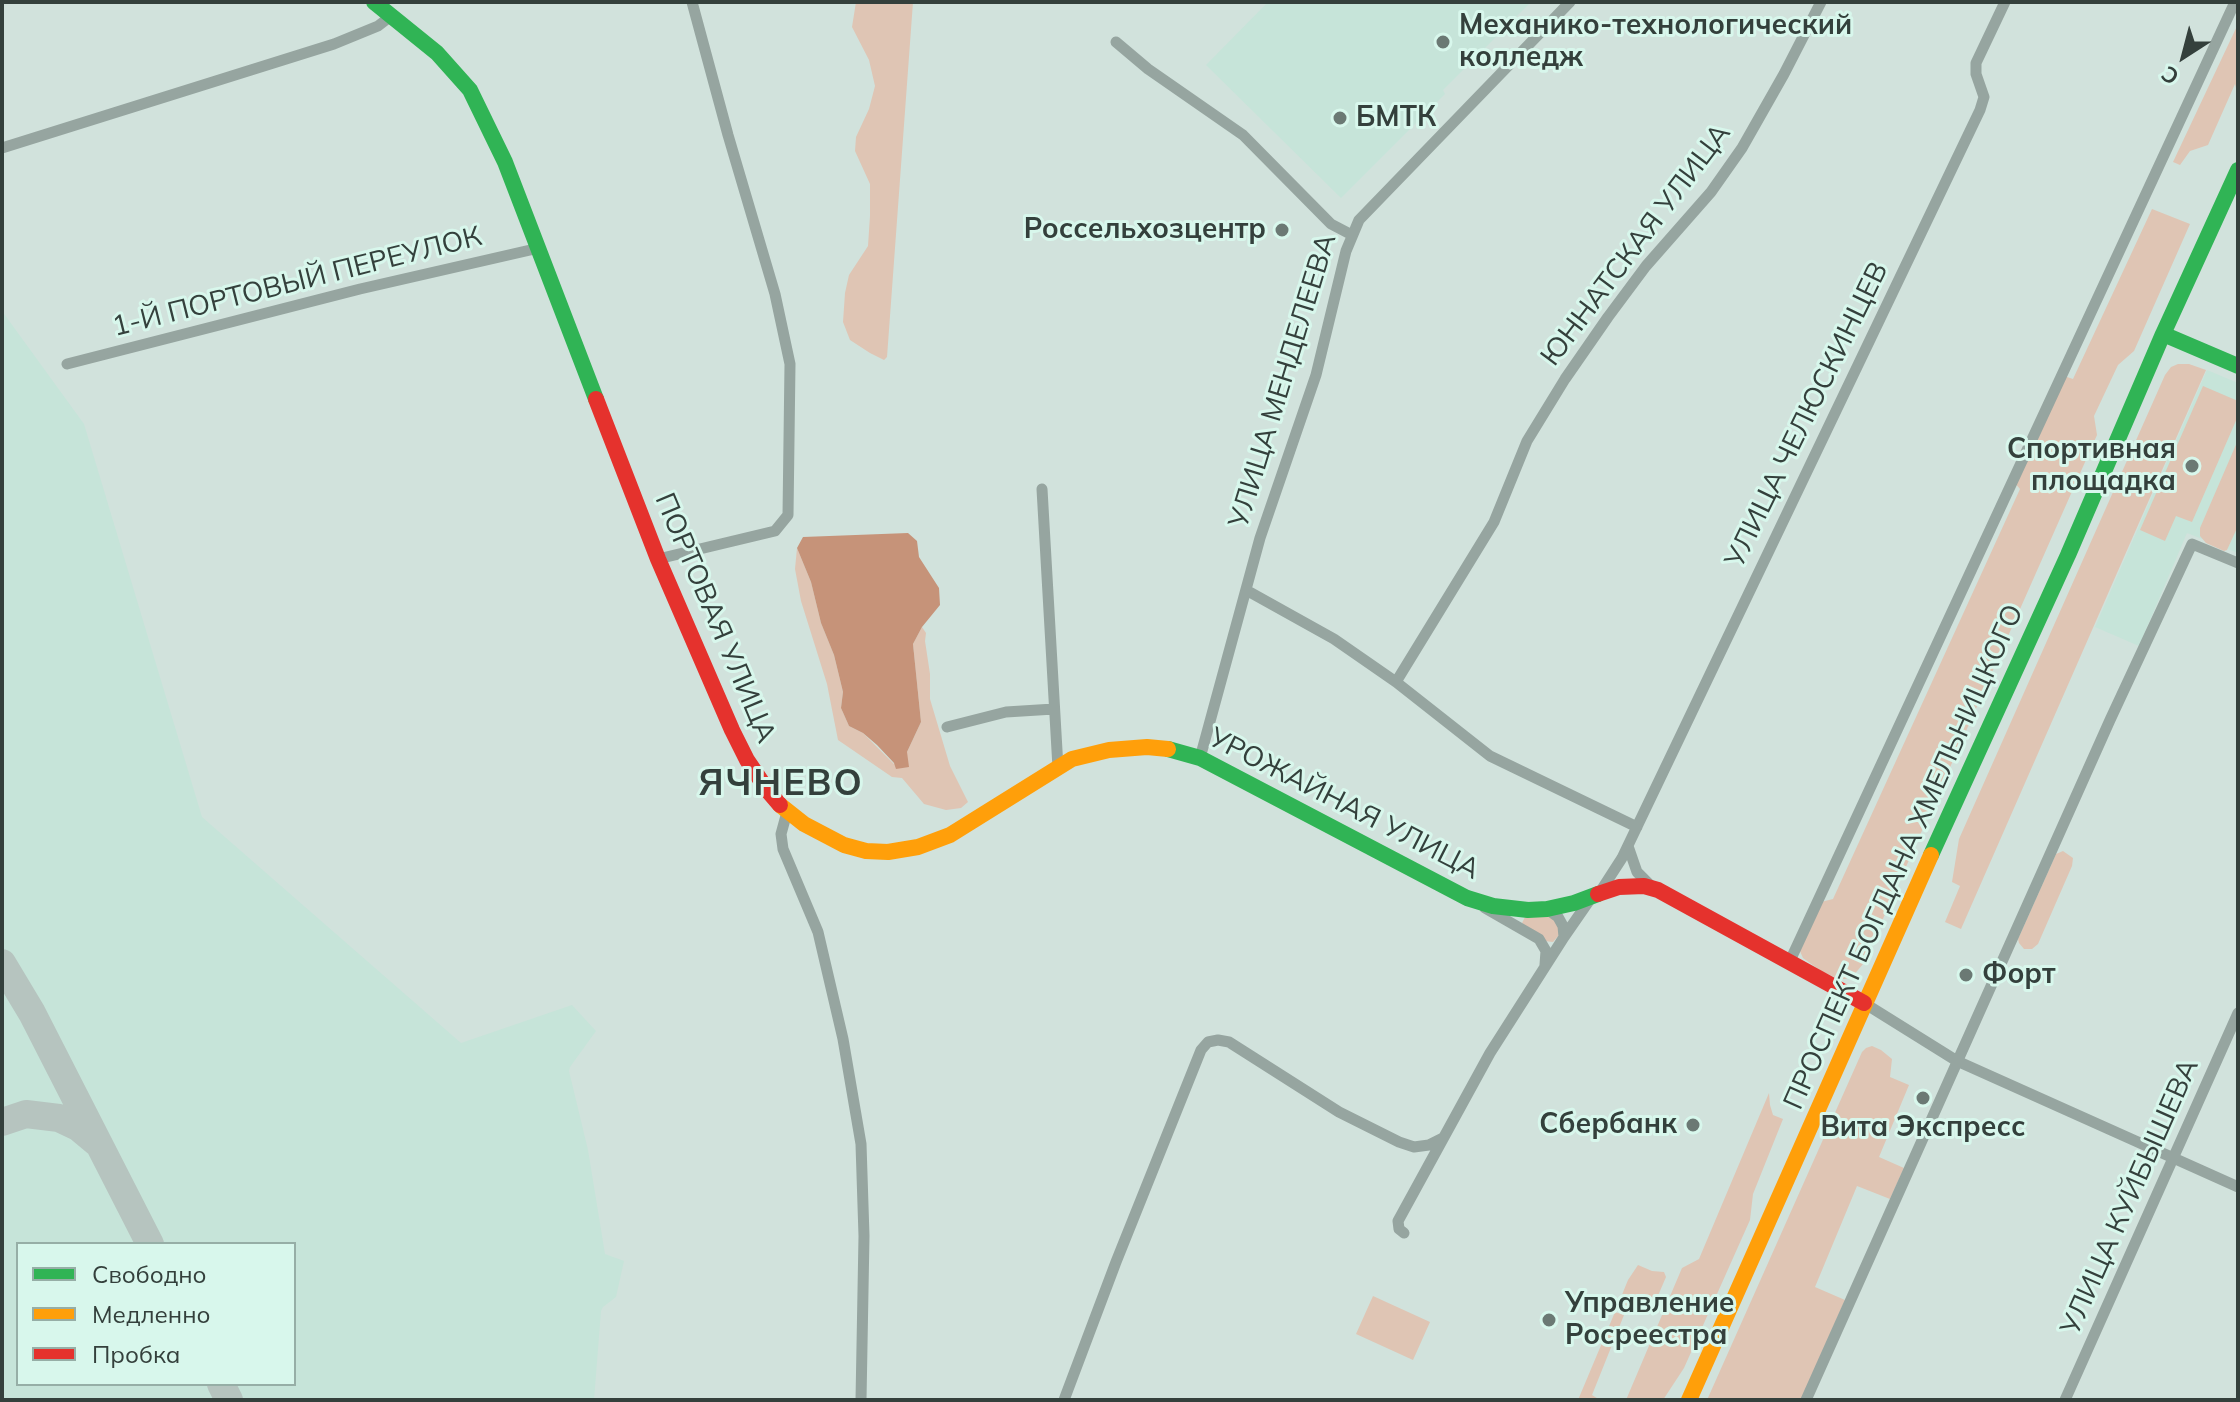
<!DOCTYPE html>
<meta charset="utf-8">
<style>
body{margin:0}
#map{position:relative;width:2240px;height:1402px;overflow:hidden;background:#d1e2dc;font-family:Mulish,sans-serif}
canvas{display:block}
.frame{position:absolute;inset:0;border:4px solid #34403c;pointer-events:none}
.legend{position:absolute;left:16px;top:1242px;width:280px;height:144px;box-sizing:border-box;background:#d8f7ec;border:2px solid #96aea6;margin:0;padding:10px 14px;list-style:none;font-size:24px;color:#34403c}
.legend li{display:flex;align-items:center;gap:16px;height:40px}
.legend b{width:40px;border:2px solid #96aea6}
.north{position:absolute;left:2144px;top:16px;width:80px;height:80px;-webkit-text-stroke:6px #d8f7ec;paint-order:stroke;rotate:216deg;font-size:22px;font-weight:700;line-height:32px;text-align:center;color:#34403c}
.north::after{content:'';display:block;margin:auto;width:28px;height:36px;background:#34403c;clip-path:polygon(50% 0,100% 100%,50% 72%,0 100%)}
</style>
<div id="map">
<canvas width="2240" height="1402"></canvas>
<div class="frame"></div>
<ul class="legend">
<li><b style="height:10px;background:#30b455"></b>Свободно</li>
<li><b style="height:10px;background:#ff9f0a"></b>Медленно</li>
<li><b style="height:10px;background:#e5322d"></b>Пробка</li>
</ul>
<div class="north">С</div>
</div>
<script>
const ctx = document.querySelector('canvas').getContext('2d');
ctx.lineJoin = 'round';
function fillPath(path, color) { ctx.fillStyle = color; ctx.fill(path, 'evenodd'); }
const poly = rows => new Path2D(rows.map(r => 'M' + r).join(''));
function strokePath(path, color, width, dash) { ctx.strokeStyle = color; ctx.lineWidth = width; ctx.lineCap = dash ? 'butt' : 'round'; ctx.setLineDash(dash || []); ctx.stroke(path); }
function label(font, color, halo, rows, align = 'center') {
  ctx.font = font + ' Mulish,sans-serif'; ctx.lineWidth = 6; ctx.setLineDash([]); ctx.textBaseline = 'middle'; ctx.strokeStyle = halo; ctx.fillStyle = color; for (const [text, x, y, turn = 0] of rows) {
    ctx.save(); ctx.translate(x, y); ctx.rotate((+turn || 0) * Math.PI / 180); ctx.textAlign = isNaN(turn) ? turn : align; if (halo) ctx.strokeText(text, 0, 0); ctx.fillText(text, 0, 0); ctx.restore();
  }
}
fillPath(poly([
 [1268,2,1531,2,1443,90,1445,94,1341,198,1206,65],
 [2,311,84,424,202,817,461,1043,572,1005,596,1031,570,1067,569,1071,588,1150,605,1254,624,1261,616,1297,603,1307,601,1311,594,1400,2,1400],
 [18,1244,294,1244,294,1384,18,1384],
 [2207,370,2238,383,2238,553,2187,533,2139,646,2095,627]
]), '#c6e4d9');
fillPath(poly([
 [856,2,913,2,887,357,884,360,870,353,850,340,843,322,845,293,849,275,868,246,870,216,870,184,855,151,856,137,869,109,875,86,869,60,852,27],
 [2238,24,2238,96,2235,84,2208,145,2190,151,2180,165,2173,162],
 [2152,209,2190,224,2134,351,2118,365,2094,416,2097,435,1863,964,1853,976,1845,979,1839,979,1821,971,1803,958,1799,949,1821,902,1833,899,2020,489,2014,482,2064,376,2073,379],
 [2178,364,2189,364,2206,370,1961,929,1945,922,1960,886,1952,882,1959,839,2165,375,2171,367],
 [2203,386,2238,401,2238,416,2192,522,2176,516,2165,541,2140,530],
 [2238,440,2238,526,2227,550,2224,551,2206,543,2200,536,2200,528],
 [797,548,811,582,821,623,834,655,843,692,841,708,849,726,863,733,894,764,907,752,921,722,913,644,922,627,926,633,925,641,930,674,930,699,950,766,968,802,961,808,946,810,924,804,902,778,892,777,838,740,827,684,801,601,795,569],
 [2063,851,2073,858,2072,866,2038,944,2032,949,2024,949,2019,943,2018,939,2056,854],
 [1549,916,1557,923,1560,934,1553,942,1544,941,1522,923,1525,917],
 [1872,1046,1881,1050,1892,1059,1890,1077,1909,1085,1879,1157,1904,1168,1890,1199,1857,1186,1815,1287,1845,1300,1801,1400,1707,1400,1862,1052,1866,1048],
 [1769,1093,1770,1105,1773,1115,1783,1119,1753,1194,1750,1220,1684,1368,1663,1400,1626,1400,1682,1268,1699,1259],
 [1638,1265,1652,1271,1664,1272,1666,1277,1657,1298,1648,1304,1636,1300,1628,1306,1619,1302,1628,1280],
 [1373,1296,1430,1322,1413,1360,1356,1334],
 [1615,1312,1624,1315,1592,1395,1600,1400,1578,1400]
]), '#dfc5b4');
fillPath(poly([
 [908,533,917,541,919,557,939,588,940,605,922,627,913,644,921,722,907,752,909,767,896,769,894,763,877,745,863,733,849,726,841,708,843,692,834,655,821,623,811,582,797,548,803,537]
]), '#c69379');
strokePath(poly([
 [2,963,32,1013,150,1244],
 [2,1122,26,1114,59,1118,78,1127,96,1142],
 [221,1384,229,1400]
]), '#b6c4bf', 28);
strokePath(poly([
 [1116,42,1148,69,1243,135,1331,224,1352,235],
 [2,148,334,44,378,26,391,16],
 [67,364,360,289,539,248],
 [1042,489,1058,768],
 [658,559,775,531,788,515,790,364,775,294,728,135,692,2],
 [1246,590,1334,639,1396,682,1490,756,1637,827],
 [1396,682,1494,522,1527,441,1565,379,1608,317,1646,266,1711,192,1742,148,1784,74,1821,2],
 [947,727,1006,712,1054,709],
 [1200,758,1260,538,1316,375,1346,251,1359,220,1570,2],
 [787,812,781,834,783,849,818,932,843,1039,861,1144,864,1236,861,1400],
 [1628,846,1637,872,1651,886],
 [1485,908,1539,939,1546,951,1545,965],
 [1547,909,1558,917,1563,926,1564,937],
 [1789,963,2235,2],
 [1864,1003,1957,1061,2238,1187],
 [1404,1233,1399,1229,1398,1221,1490,1053,1564,937,1591,898,1602,889,1622,858,1980,110,1984,97,1976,74,1976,63,2005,2],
 [1064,1400,1116,1262,1201,1050,1208,1042,1218,1040,1229,1042,1339,1112,1399,1142,1414,1147,1429,1145,1443,1138],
 [1806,1400,2110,720,2192,544,2238,563],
 [2065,1400,2238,1013]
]), '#96a5a0', 11);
strokePath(poly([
 [374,2,437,53,470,90,505,162,596,399],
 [2163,334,2238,366],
 [1168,749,1200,758,1467,898,1493,906,1528,910,1547,909,1574,903,1598,894],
 [1931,855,2068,555,2163,334,2238,170]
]), '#30b455', 16);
strokePath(poly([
 [780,805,804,824,844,845,866,851,888,852,918,847,950,835,1072,759,1109,750,1147,747,1168,749],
 [1689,1400,1931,855]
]), '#ff9f0a', 16);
strokePath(poly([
 [596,399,658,559,732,730,747,760,768,791,780,805],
 [1598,894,1619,887,1644,886,1658,890,1864,1003]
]), '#e5322d', 16);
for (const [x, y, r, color] of [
 [1443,42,8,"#6b7974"],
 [1340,118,8,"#6b7974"],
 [1282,230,8,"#6b7974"],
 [2192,466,8,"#6b7974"],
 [1966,975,8,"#6b7974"],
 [1923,1098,8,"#6b7974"],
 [1693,1125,8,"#6b7974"],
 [1549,1320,8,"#6b7974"]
]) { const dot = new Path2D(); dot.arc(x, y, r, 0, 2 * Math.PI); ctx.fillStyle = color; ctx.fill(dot); strokePath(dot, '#d8f7ec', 3); }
label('bold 28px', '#34403c', '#d8f7ec', [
 ["Механико-технологический",1459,26],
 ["колледж",1459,58],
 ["БМТК",1356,118],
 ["Россельхозцентр",1266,230,"right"],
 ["Спортивная",2176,450,"right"],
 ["площадка",2176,482,"right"],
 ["Форт",1982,975],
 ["Сбербанк",1677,1125,"right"],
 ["Вита Экспресс",1923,1128,"center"],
 ["Управление",1565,1304],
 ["Росреестра",1565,1336]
], 'left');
label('28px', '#34403c', '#d8f7ec', [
 ["ЮННАТСКАЯ УЛИЦА",1636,245,-53],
 ["1-Й ПОРТОВЫЙ ПЕРЕУЛОК",297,282,-14],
 ["УЛИЦА МЕНДЕЛЕЕВА",1283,381,-73],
 ["УЛИЦА ЧЕЛЮСКИНЦЕВ",1807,415,-64],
 ["ПОРТОВАЯ УЛИЦА",715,618,67],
 ["УРОЖАЙНАЯ УЛИЦА",1344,804,27],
 ["ПРОСПЕКТ БОГДАНА ХМЕЛЬНИЦКОГО",1904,857,-66],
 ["УЛИЦА КУЙБЫШЕВА",2130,1197,-66]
]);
ctx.letterSpacing = '2px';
label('bold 36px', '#34403c', '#d8f7ec', [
 ["ЯЧНЕВО",781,784]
]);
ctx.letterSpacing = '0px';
</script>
